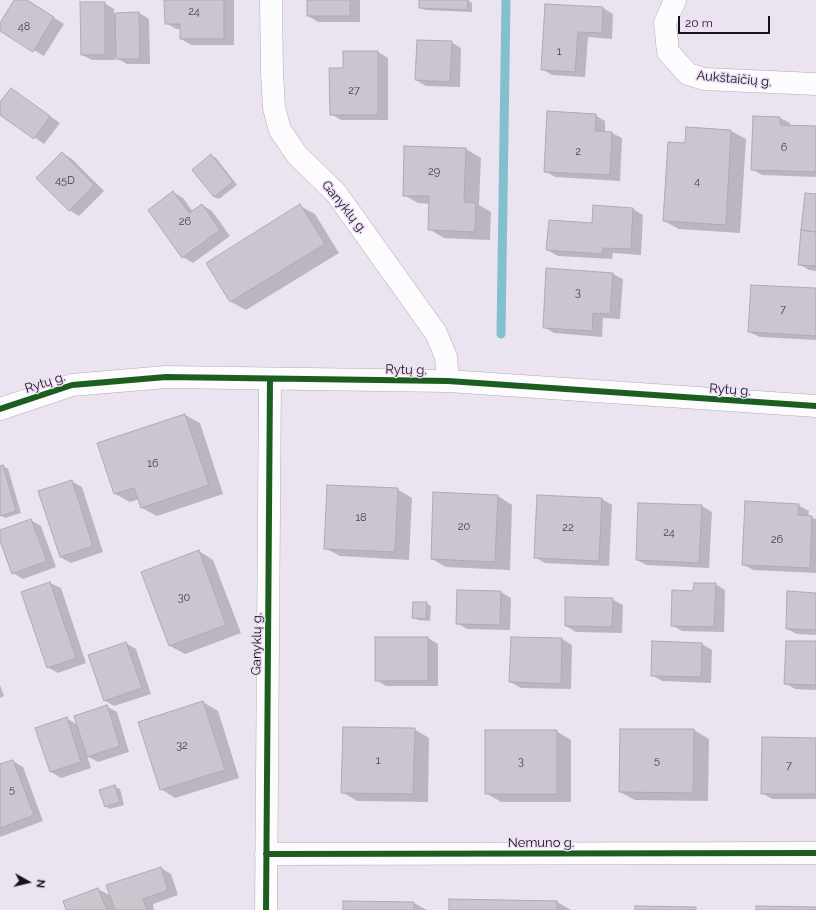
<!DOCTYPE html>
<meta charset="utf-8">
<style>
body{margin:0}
#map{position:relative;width:816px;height:910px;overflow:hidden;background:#ebe3ef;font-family:Raleway,sans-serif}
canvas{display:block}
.north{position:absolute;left:8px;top:862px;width:40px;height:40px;-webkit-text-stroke:3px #ecddf5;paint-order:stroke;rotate:98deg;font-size:11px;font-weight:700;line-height:16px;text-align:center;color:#18121b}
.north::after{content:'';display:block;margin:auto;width:14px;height:18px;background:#18121b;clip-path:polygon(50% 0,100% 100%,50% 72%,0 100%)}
.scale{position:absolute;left:678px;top:16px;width:92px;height:18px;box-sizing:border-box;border:2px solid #18121b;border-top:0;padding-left:5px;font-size:12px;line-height:14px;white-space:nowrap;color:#18121b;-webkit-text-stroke:3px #ecddf5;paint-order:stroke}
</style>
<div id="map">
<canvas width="816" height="910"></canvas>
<div class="north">N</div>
<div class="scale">20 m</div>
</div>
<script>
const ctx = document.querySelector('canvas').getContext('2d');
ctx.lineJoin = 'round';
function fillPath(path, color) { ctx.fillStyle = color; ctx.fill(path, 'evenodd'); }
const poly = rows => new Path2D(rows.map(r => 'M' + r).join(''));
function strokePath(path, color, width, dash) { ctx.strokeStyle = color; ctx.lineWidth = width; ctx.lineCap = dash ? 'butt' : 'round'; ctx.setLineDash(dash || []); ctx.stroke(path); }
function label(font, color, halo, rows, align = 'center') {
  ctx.font = font + ' Raleway,sans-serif'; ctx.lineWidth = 3; ctx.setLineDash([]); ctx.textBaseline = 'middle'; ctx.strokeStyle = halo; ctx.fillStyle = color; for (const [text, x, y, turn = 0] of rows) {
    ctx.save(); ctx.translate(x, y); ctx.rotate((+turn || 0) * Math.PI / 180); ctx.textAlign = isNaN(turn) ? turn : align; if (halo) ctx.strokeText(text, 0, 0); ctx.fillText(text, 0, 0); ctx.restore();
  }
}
fillPath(poly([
 [15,0,25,0,64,24,44,56,0,30,0,25],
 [165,0,234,0,234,45,191,45,181,39,181,29,176,29,166,23],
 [308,0,360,0,360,22,318,22,308,16],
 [420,0,468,0,472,3,472,12,425,10,420,7],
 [104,3,114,9,114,14,139,13,149,19,150,64,127,64,115,57,115,60,92,60,82,55],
 [546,5,603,8,613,14,612,39,588,37,585,77,552,75,542,69],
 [451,42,461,48,460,87,426,86,416,80],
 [344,52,378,52,388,58,388,120,341,120,331,114,344,69],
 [11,89,60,123,44,144,0,113,0,104],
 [595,115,605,121,605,132,612,133,622,138,620,181,555,177,545,171],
 [780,118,790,123,790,126,816,127,816,177,762,175,752,169],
 [687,128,731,131,746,139,740,233,679,229,664,221,686,144],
 [466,149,481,158,479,205,491,212,490,240,444,238,429,229,430,204,418,203,404,195],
 [62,153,72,159,104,191,79,216,69,210],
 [211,156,216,158,237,185,219,199,214,197],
 [173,192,183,198,193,212,202,205,212,211,230,236,193,263,183,257],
 [816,195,816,271,809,270,799,264],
 [300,206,315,214,339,253,246,310,231,302,207,263],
 [594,206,633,209,643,215,641,255,613,253,612,259,558,256,547,250,593,224],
 [613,274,623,279,620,319,603,318,602,337,554,333,544,327],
 [816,289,816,340,760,337,749,332],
 [185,415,200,423,223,494,157,516,142,508,139,499,130,502,115,494],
 [3,466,8,469,21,513,5,518,0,515,0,467],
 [71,481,82,487,103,552,71,563,60,557],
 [397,489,412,498,409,560,340,556,325,548],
 [498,496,512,505,510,570,446,567,432,559],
 [602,499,612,505,609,566,545,563,535,557],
 [798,505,809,511,808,517,816,519,816,573,753,570,743,564],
 [702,506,712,512,709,568,647,565,637,560],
 [31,520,41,526,56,567,23,579,13,573,0,538,0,531],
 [199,551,213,560,241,633,185,654,170,646],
 [50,583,61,588,86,663,58,673,47,667,22,592],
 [715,584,725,590,724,632,682,631,672,625,694,592],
 [501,592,511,598,510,630,467,629,457,623],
 [816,594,816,635,797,634,787,629],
 [612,599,623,605,622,633,576,632,566,626],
 [426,603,431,606,430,621,418,620,413,617],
 [428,638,438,644,438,686,386,686,376,680],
 [562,639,572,645,571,689,521,688,510,682],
 [816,642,816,690,795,689,785,683],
 [126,643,136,649,151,694,114,706,104,700],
 [702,644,712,650,711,683,662,681,652,675],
 [0,685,4,696,0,698],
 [203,702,218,711,239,778,175,798,161,789],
 [106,706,117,712,129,752,98,762,87,756,91,768,61,778,51,772,36,728,66,718,78,725],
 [414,729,429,738,428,802,357,801,342,792],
 [694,730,709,739,708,801,635,800,620,792],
 [556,731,571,740,571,802,501,802,486,793],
 [816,739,816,799,772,799,762,793],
 [13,761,23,767,43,821,0,837,0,763,3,765],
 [115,787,120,789,124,805,110,809,105,806],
 [161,868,171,874,178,895,153,904,154,910,67,910,64,902,98,889,111,896],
 [557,902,571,910,450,910],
 [414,903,427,910,344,910]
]), '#0003');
strokePath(poly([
 [501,334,506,0]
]), '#83c0cd', 9);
const building = poly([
 [14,0,27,0,54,17,33,52,0,31,0,23,14,0],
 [164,0,224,0,224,39,180,39,180,24,165,24,164,0],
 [307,0,350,0,350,16,307,16,307,0],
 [419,0,468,0,467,10,419,8,419,0],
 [80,2,105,2,105,55,81,55,80,2],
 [545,4,603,7,602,33,578,32,575,72,541,70,545,4],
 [139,12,140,59,116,59,115,13,139,12],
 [417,40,452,41,450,82,415,80,417,40],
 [343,51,378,51,378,115,330,115,329,68,343,68,343,51],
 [11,88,50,116,34,139,0,115,0,102,11,88],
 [547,111,596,114,595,131,612,132,610,175,544,172,547,111],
 [753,116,780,117,780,125,816,126,816,172,751,170,753,116],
 [686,127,731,130,726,225,663,221,668,142,685,143,686,127],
 [404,146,466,148,464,202,476,203,475,232,428,230,429,196,403,196,404,146],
 [62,152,94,185,69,211,36,178,62,152],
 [211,154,233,182,214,197,192,170,211,154],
 [173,191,189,213,202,204,220,230,182,258,148,210,173,191],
 [805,193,816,194,816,232,801,230,805,193],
 [300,204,325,244,230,302,206,263,300,204],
 [593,205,633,208,631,249,603,248,602,254,546,250,549,220,592,223,593,205],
 [801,230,816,232,816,266,798,265,801,230],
 [546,268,613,273,610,314,593,313,592,331,543,328,546,268],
 [751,285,816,288,816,336,748,332,751,285],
 [185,414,209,485,141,508,134,488,114,494,97,443,185,414],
 [3,465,16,511,0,516,0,466,3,465],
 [72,480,93,546,60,557,38,491,72,480],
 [327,485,398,488,395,552,324,549,327,485],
 [433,492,498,495,495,562,431,559,433,492],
 [537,495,602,498,599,561,534,558,537,495],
 [745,501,799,504,798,515,812,516,810,568,742,565,745,501],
 [638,503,702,505,699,563,636,560,638,503],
 [31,519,47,561,12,574,0,541,0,530,31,519],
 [199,550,226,625,169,646,141,572,199,550],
 [50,582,76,658,47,668,21,592,50,582],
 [694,583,716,583,714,627,671,626,672,590,693,591,694,583],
 [457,590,501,591,500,625,456,624,457,590],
 [787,591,816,593,816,630,786,629,787,591],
 [565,597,613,598,612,627,565,626,565,597],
 [413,602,427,602,426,619,412,618,413,602],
 [375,637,428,637,428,681,375,681,375,637],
 [511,637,562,638,561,684,509,682,511,637],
 [652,641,702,643,701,677,651,676,652,641],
 [786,641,816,641,816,685,784,684,786,641],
 [126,642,142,688,104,701,88,655,126,642],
 [203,701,225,770,160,790,138,722,203,701],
 [107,705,120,746,87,757,74,716,107,705],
 [67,717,81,762,50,772,35,728,67,717],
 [343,727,415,728,413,794,341,793,343,727],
 [620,729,694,729,693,793,619,792,620,729],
 [485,730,557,730,557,794,485,794,485,730],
 [762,737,816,738,816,794,761,794,762,737],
 [13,760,34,815,0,828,0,764,13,760],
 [115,785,120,802,105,807,99,790,115,785],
 [161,867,168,890,143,899,147,910,115,910,106,885,161,867],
 [98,888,107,910,66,910,63,901,98,888],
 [449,899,557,901,557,910,449,910,449,899],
 [343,901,414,902,414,910,343,910,343,901],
 [635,906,696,907,696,910,635,910,635,906],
 [756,906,816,907,816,910,756,910,756,906]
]);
fillPath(building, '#cbc5cf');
strokePath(building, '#b0a9b3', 1);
const street = poly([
 [271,0,272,73,274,108,280,130,297,155,336,193,436,333,446,357,448,381],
 [675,0,665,23,668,52,688,74,704,79,816,84],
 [0,409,72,385,166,377,448,381,816,406],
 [266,854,816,853],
 [266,910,270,379]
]);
strokePath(street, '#b2acb6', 23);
strokePath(street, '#fcfbfd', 22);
strokePath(poly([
 [0,409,72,385,166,377,448,381,816,406],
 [266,854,816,853],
 [266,910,270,379]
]), '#1b5e20', 6);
label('11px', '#453f48', null, [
 ["24",194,12],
 ["48",24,27],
 ["1",559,52],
 ["27",354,91],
 ["6",784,148],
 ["2",578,152],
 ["29",434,172],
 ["45D",65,181],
 ["4",697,182],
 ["26",185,222],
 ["3",578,293],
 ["7",783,310],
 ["16",153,464],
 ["18",361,518],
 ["20",464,527],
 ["22",568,528],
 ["24",669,533],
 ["26",777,540],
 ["30",184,598],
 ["32",182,746],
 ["1",378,761],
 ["5",657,761],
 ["3",521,762],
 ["7",789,766],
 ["5",12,790]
]);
label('13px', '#18121b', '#ecddf5', [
 ["Aukštaičių g.",734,79,5],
 ["Ganyklų g.",344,207,51],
 ["Rytų g.",406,370,1],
 ["Rytų g.",45,383,-18],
 ["Rytų g.",730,390,4],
 ["Ganyklų g.",257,644,-89],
 ["Nemuno g.",541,843]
]);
</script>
